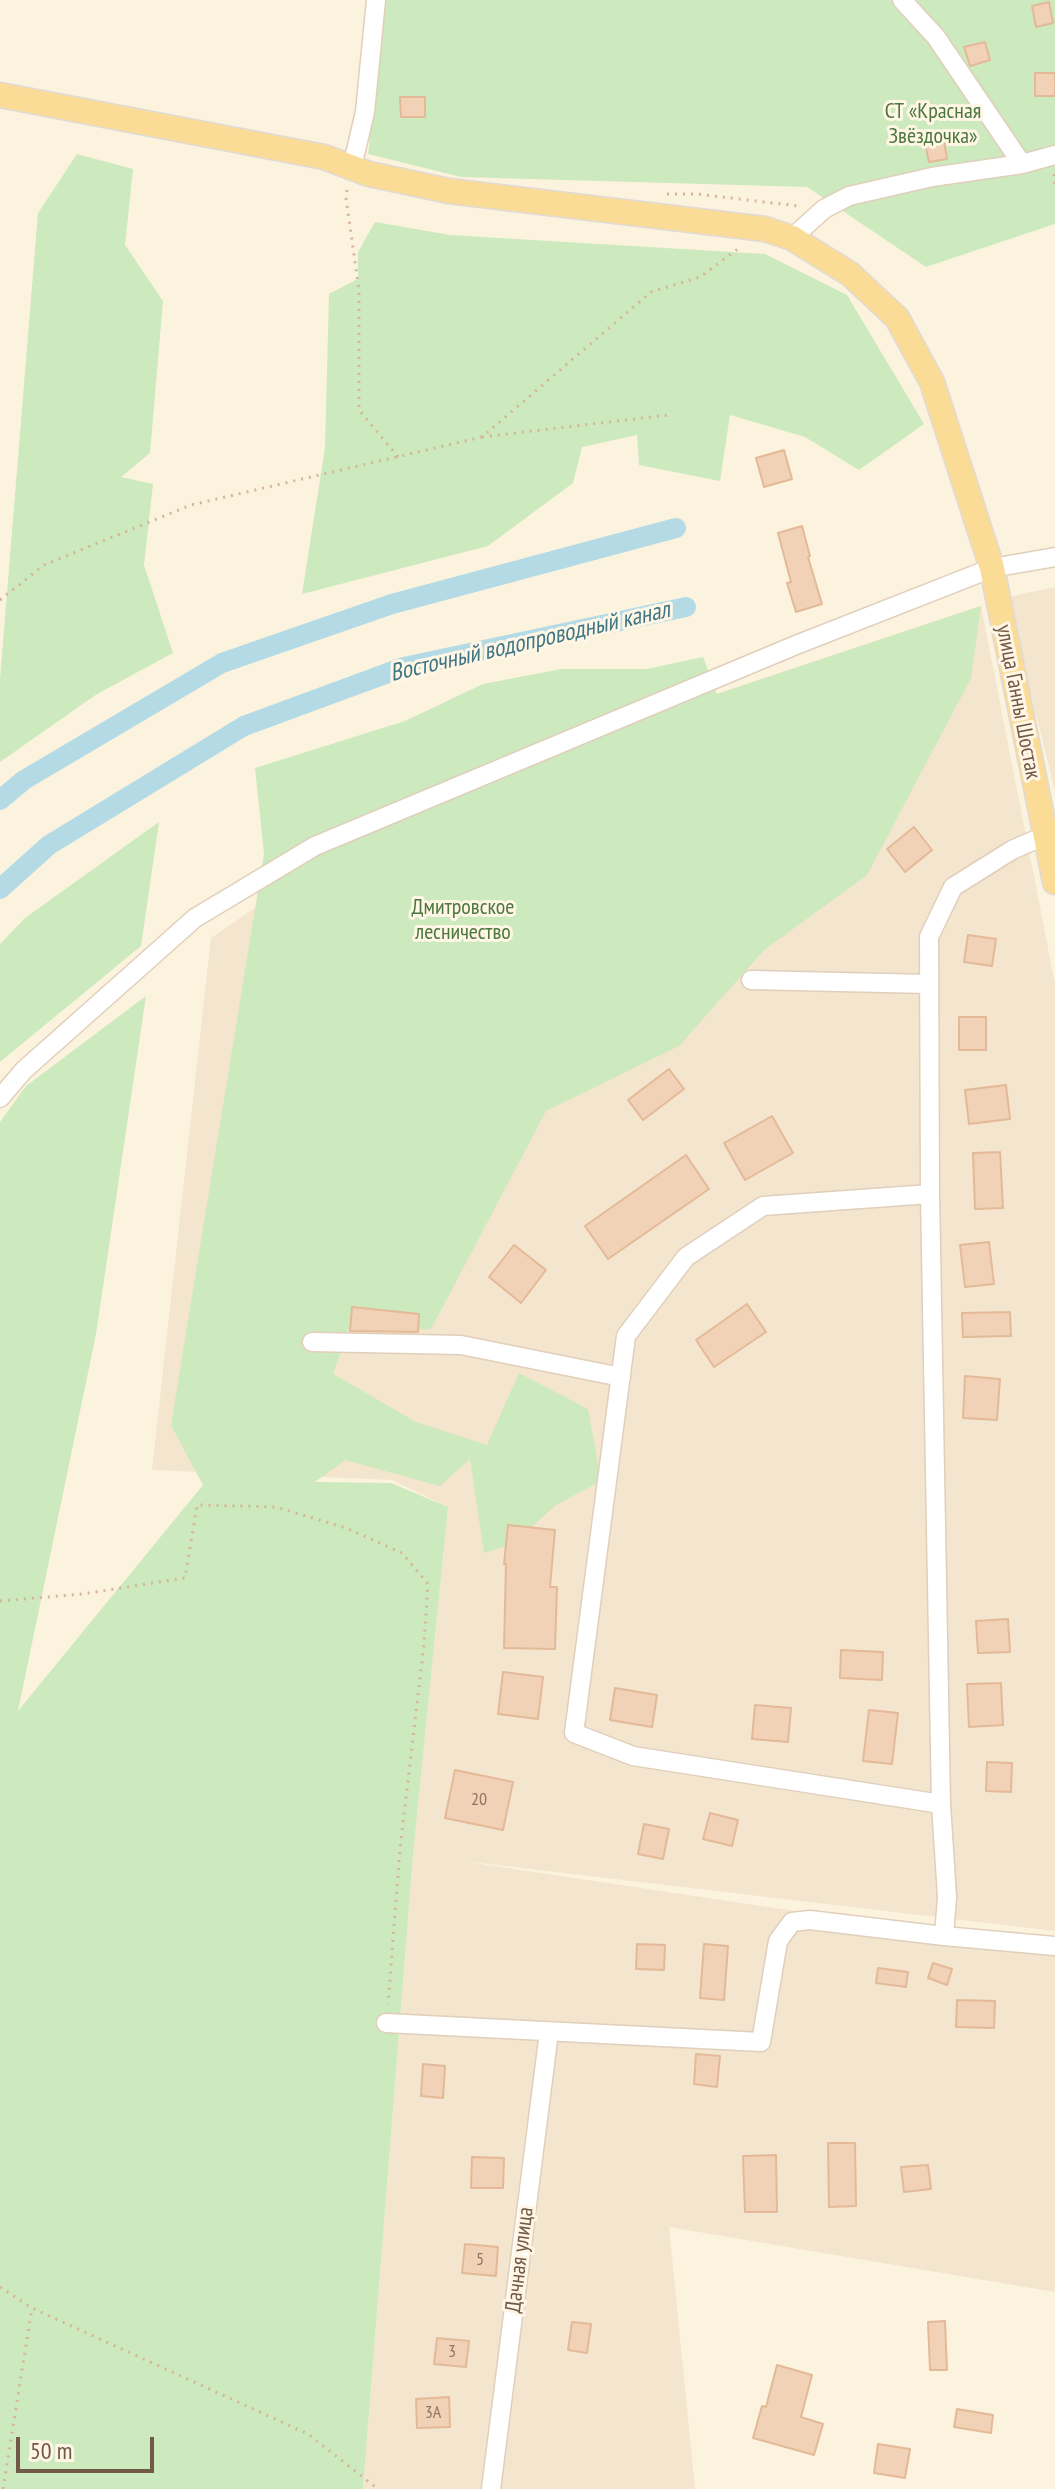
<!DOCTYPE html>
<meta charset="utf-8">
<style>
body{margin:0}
#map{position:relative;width:1055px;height:2489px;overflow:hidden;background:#fcf3df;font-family:"PT Sans Narrow",sans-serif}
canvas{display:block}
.scale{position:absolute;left:16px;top:2437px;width:138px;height:36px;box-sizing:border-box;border:4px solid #725947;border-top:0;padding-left:10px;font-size:24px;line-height:28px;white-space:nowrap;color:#725947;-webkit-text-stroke:6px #fff6e5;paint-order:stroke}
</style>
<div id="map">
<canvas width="1055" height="2489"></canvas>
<div class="scale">50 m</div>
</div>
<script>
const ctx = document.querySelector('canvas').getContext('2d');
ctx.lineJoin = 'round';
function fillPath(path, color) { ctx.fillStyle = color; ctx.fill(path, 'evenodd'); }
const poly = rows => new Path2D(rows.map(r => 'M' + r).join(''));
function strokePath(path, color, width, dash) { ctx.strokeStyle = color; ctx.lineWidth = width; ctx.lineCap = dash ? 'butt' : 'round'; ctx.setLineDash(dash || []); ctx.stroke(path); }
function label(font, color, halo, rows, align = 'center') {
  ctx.font = font + ' "PT Sans Narrow",sans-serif'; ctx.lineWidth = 6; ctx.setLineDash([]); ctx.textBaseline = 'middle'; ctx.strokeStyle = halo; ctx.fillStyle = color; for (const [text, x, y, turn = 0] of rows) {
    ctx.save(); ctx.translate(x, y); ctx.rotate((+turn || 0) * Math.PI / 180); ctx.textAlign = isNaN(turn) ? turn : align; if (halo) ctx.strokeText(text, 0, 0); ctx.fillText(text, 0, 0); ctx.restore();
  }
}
fillPath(poly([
 [1055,587,1055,791,1007,597],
 [981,606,1055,984,1055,1931,454,1860,1055,1950,1055,2292,669,2227,695,2489,363,2489,413,1855,448,1507,392,1480,152,1470,211,938,334,853,716,694]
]), '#f3e5ce');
fillPath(poly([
 [386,0,1055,0,1055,224,926,267,807,187,461,177,368,154],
 [77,154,133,169,125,245,163,301,150,453,121,477,153,484,144,565,173,653,97,694,0,762,0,679,38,213],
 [375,222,450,235,765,254,847,295,924,424,859,470,805,437,730,415,720,481,639,465,637,435,582,447,573,483,488,546,302,594,325,448,329,294,358,279,358,252],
 [981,606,971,678,867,875,764,950,679,1046,546,1111,431,1329,348,1329,333,1374,416,1422,487,1445,519,1373,588,1409,601,1481,556,1505,512,1544,484,1553,470,1459,440,1486,345,1460,315,1482,391,1483,448,1507,413,1855,363,2489,0,2489,0,1122,26,1086,146,996,96,1334,18,1711,203,1485,171,1425,264,854,255,768,405,721,483,684,561,669,647,669,703,657,717,694],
 [159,822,141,946,0,1062,0,944,25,918]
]), '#cde9be');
strokePath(poly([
 [0,800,24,780,222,663,392,604,676,528],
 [0,889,49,845,244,726,404,667,686,607]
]), '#b4dbe5', 20);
const building = poly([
 [1049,2,1053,23,1036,27,1032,6,1049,2],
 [985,42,990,60,970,66,964,47,985,42],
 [1035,73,1055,73,1055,96,1035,96,1035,73],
 [400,97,425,97,425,117,401,117,400,97],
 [944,141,947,159,929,162,925,144,944,141],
 [784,450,792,479,764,487,756,458,784,450],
 [802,526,810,556,808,557,822,604,796,612,787,583,791,582,778,533,802,526],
 [914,827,932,850,905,872,887,849,914,827],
 [968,935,996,939,992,966,964,962,968,935],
 [959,1017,986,1017,986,1050,959,1050,959,1017],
 [669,1069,684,1089,643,1120,628,1100,669,1069],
 [1006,1085,1010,1119,969,1124,965,1090,1006,1085],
 [772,1116,793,1153,745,1180,724,1143,772,1116],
 [1000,1152,1003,1208,975,1209,973,1153,1000,1152],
 [686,1155,709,1189,608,1259,585,1226,686,1155],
 [989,1242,994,1284,965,1287,960,1245,989,1242],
 [514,1245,546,1270,521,1303,489,1277,514,1245],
 [747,1304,766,1332,714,1367,696,1340,747,1304],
 [352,1307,419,1314,418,1332,350,1331,352,1307],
 [1010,1312,1011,1336,963,1337,962,1313,1010,1312],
 [965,1376,1000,1379,997,1420,963,1418,965,1376],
 [508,1525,555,1530,550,1587,557,1587,555,1649,504,1648,506,1564,504,1564,508,1525],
 [1008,1619,1010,1652,978,1653,976,1621,1008,1619],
 [841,1650,883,1652,882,1680,840,1678,841,1650],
 [503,1672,543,1677,538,1719,498,1714,503,1672],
 [1001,1683,1003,1725,969,1727,967,1684,1001,1683],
 [615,1688,657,1695,652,1727,610,1720,615,1688],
 [755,1705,791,1708,788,1742,752,1739,755,1705],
 [869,1710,898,1713,892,1764,863,1761,869,1710],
 [987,1762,1012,1763,1011,1792,986,1791,987,1762],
 [455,1770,513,1782,503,1830,445,1818,455,1770],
 [710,1813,738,1820,732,1846,703,1839,710,1813],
 [644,1824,669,1829,663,1859,638,1854,644,1824],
 [637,1944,665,1945,664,1970,636,1969,637,1944],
 [704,1944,728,1946,724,2000,700,1998,704,1944],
 [933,1963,952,1969,947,1985,928,1978,933,1963],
 [878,1968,908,1972,906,1987,876,1983,878,1968],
 [957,2000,995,2001,994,2028,956,2027,957,2000],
 [696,2054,720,2056,717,2087,694,2084,696,2054],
 [423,2064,445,2066,443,2098,421,2096,423,2064],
 [828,2143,855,2143,856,2206,829,2207,828,2143],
 [776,2155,777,2212,745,2212,743,2156,776,2155],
 [472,2157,504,2158,503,2188,471,2188,472,2157],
 [928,2165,931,2189,904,2192,901,2167,928,2165],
 [465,2244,498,2247,496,2276,462,2273,465,2244],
 [945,2321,947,2370,930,2370,928,2322,945,2321],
 [572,2322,591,2324,587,2353,568,2350,572,2322],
 [437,2338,469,2341,466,2367,434,2364,437,2338],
 [777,2365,812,2375,801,2417,823,2424,814,2455,753,2438,762,2406,766,2407,777,2365],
 [449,2397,450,2427,417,2428,416,2399,449,2397],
 [957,2409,993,2415,991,2433,954,2427,957,2409],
 [878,2444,910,2449,905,2478,874,2473,878,2444]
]);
fillPath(building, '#f1d2b7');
strokePath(building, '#e4b997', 2);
const minor = poly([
 [902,0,936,37,1022,164],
 [352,167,365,112,376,0],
 [792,238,824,209,849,196,932,177,1022,164,1055,155],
 [751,980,929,984],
 [0,1098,24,1070,195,918,315,846,796,645,992,568,1055,557],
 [930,1194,763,1206,686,1257,626,1336,574,1733,633,1756,941,1804],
 [312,1342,461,1345,621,1377],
 [944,1936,947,1897,941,1804,930,1194,929,937,953,887,1012,850,1044,836],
 [386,2023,761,2042,778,1941,792,1922,810,1920,944,1936,1055,1946],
 [491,2489,549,2032]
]);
const major = poly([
 [0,95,324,157,369,174,449,191,765,229,792,238,850,274,897,318,932,382,992,568,1055,882]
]);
strokePath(minor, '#e0cfbb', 21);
strokePath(major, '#e0dad7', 27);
strokePath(poly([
 [1054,174,1055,184],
 [347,190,346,198,359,290,359,410,399,458],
 [667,194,696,194,799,206],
 [482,437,668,415],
 [0,600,44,565,191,505,482,437,651,292,700,277,739,248],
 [0,1601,82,1594,185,1578,197,1505,276,1507,346,1528,402,1553,428,1584,424,1644,400,1849,388,2004],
 [0,2287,32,2308,308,2434,378,2489],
 [3,2489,32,2308]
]), '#d5b59b', 3, [2, 6]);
strokePath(minor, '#fff', 18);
strokePath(major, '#fbdc97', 24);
label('18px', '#927763', null, [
 ["20",479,1800],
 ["5",480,2260],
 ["3",452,2352],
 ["3А",433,2413]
]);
label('22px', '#4c7840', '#fff6e5', [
 ["СТ «Красная",933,112],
 ["Звёздочка»",933,137],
 ["Дмитровское",463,908],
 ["лесничество",463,933]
]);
label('22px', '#725947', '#fff6e5', [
 ["улица Ганны Шостак",1018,702,79],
 ["Дачная улица",520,2260,-83]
]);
label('italic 24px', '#417685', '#fff6e5', [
 ["Восточный водопроводный канал",530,642,-13]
]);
</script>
